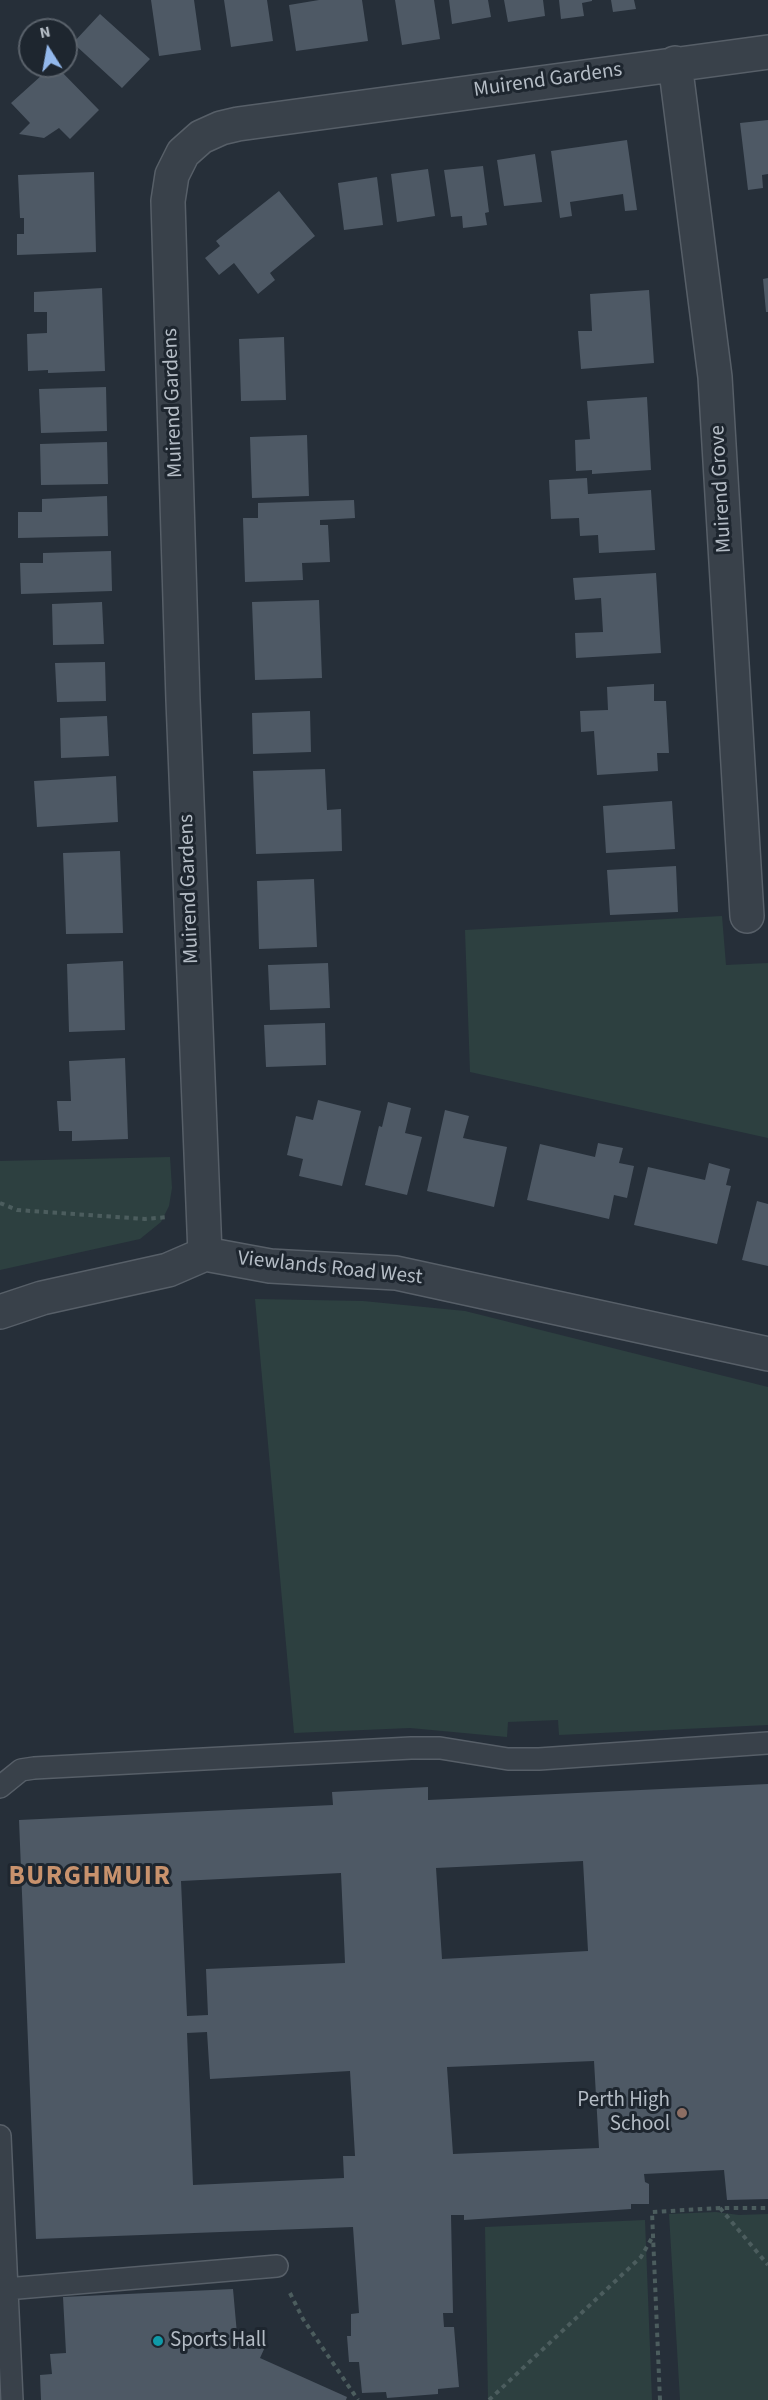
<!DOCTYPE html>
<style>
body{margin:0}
#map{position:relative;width:768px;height:2400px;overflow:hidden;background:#262f39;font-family:"Source Sans 3",sans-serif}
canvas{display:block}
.north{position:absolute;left:18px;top:18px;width:60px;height:60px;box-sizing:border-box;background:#1e262f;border:2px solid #5a626b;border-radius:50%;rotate:349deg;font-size:16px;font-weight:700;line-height:24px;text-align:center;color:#b4bcc5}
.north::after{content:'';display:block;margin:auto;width:21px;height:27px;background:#93b8ec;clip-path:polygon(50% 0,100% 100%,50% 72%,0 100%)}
</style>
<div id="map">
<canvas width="768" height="2400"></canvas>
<div class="north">N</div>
</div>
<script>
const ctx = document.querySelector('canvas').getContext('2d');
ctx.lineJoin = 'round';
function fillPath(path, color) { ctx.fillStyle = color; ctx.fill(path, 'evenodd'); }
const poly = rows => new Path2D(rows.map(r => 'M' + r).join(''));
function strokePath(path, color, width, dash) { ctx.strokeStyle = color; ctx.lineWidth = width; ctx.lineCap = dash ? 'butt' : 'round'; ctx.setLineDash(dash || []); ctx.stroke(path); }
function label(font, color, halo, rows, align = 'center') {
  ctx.font = font + ' "Source Sans 3",sans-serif'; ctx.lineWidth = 6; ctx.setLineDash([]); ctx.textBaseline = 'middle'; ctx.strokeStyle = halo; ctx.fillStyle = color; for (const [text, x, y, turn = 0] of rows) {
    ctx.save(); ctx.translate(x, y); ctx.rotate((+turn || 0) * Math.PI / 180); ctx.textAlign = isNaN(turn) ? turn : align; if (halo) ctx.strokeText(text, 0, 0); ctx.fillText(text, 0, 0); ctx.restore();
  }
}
fillPath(poly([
 [722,916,726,965,768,963,768,1138,470,1072,465,930],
 [170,1157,172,1188,169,1206,161,1222,140,1239,0,1270,0,1161],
 [255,1299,363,1301,465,1311,768,1387,768,1725,559,1735,558,1720,508,1722,507,1737,410,1728,294,1733],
 [716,2212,739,2215,768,2214,768,2400,680,2400,669,2214],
 [645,2220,652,2400,488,2400,485,2227]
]), '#2d4040');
fillPath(poly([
 [151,0,194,0,201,50,159,56],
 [224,0,267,0,273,41,231,47],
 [319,0,362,0,368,41,296,51,289,5],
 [395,0,434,0,440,39,402,45],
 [449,0,488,0,491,17,452,24],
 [504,0,543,0,545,16,508,22],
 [559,0,592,0,592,1,582,3,584,16,561,19],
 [611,0,634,0,636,9,613,12],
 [100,14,150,59,122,88,73,43],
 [52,66,56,66,99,110,70,139,59,128,44,138,19,134,30,123,11,103],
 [768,120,768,174,762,175,763,188,748,190,740,123],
 [627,140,637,210,625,211,623,194,570,202,572,216,560,218,551,151],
 [535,154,542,202,504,206,497,160],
 [483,166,489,212,485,213,487,225,463,228,462,216,451,217,444,170],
 [428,169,435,216,397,222,391,174],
 [94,172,96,252,17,255,17,234,24,234,24,218,20,218,18,175],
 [377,177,383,225,344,230,338,183],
 [279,191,315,236,270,273,275,280,258,294,234,263,219,275,205,258,220,246,216,241],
 [768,278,768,312,766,312,763,279],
 [102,288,105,371,48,373,48,370,28,371,27,334,47,333,47,312,34,312,34,292],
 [649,290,654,363,581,369,578,331,592,331,590,294],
 [284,337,286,400,241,401,239,339],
 [106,387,107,431,41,433,39,389],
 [647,397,651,470,592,474,592,470,576,471,575,440,590,439,587,401],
 [307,435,309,496,252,498,250,437],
 [107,442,108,484,41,485,40,444],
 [587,478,588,494,651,490,655,550,599,553,598,535,580,536,579,518,551,519,549,480],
 [107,496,108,536,18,538,18,512,42,512,42,499],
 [354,500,355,518,320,520,320,525,328,525,330,562,302,563,303,580,245,582,243,518,258,518,258,503],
 [111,551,112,591,21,594,20,563,43,563,43,553],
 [656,573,661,653,576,658,575,633,603,632,601,598,575,600,573,578],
 [319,600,322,678,255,680,252,602],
 [102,602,104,644,53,645,52,604],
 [105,662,106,701,57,702,55,663],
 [654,684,654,701,666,701,669,753,657,753,658,771,597,775,594,731,581,732,580,711,608,710,607,687],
 [310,711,311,752,253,754,252,713],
 [107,716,109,756,61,758,60,718],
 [325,769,327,810,341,809,342,851,256,854,253,771],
 [116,776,118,822,37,827,34,781],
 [672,801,675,849,606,853,603,806],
 [120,851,123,933,66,934,63,853],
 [676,866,678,912,610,915,607,870],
 [314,879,317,947,259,949,257,881],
 [123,961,125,1030,69,1032,67,964],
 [328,963,330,1008,270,1010,268,965],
 [325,1023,326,1065,266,1067,264,1025],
 [125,1058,128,1139,72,1141,72,1131,59,1131,57,1101,71,1101,69,1061],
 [318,1100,361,1111,342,1186,299,1176,303,1159,287,1155,296,1116,313,1120],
 [388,1102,411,1108,405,1133,422,1137,407,1195,365,1185,379,1126,382,1127],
 [445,1110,469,1116,463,1138,507,1147,494,1207,427,1191],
 [598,1143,623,1148,619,1163,634,1166,627,1198,614,1195,609,1219,527,1200,540,1144,595,1157],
 [709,1163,730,1169,726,1185,731,1186,717,1244,634,1225,648,1167,705,1180],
 [757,1201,768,1204,768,1266,742,1260],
 [768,1784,768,2199,727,2200,724,2170,644,2174,645,2182,649,2184,649,2204,631,2204,631,2209,464,2220,464,2215,451,2215,453,2313,443,2313,444,2327,454,2327,459,2387,438,2389,438,2394,387,2398,386,2392,362,2393,359,2362,349,2362,347,2336,351,2336,351,2314,359,2313,353,2227,36,2239,19,1820,333,1805,332,1792,428,1787,428,1800],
 [583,1861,588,1951,442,1959,436,1868],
 [341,1873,345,1963,206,1969,208,2015,187,2016,181,1881],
 [207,2032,210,2079,350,2071,355,2156,343,2156,344,2178,193,2185,187,2033],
 [594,2061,599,2148,453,2154,447,2067],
 [233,2289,237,2334,265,2347,260,2358,347,2397,346,2400,41,2400,40,2375,52,2374,50,2354,66,2353,63,2297]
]), '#4e5965');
const lane = poly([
 [0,1787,21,1770,34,1768,411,1748,440,1748,508,1759,539,1759,768,1743],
 [0,2136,12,2400],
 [6,2289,277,2266]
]);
const street = poly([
 [675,63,715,377,747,916],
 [205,1254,183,700,168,201,172,175,183,153,201,137,221,128,238,124,768,52],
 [0,1312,42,1298,168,1270,205,1254,270,1266,396,1273,768,1354]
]);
strokePath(lane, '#575f68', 24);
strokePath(street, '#575f68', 36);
strokePath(poly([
 [0,1203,17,1210,145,1219,168,1217],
 [720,2208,768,2265],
 [290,2293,303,2319,358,2400],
 [489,2400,641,2257,653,2236],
 [660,2400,652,2212,720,2208,768,2208]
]), '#4c5d5e', 4, [4.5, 4.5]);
strokePath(lane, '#39414a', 21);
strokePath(street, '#39414a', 33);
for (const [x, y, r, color] of [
 [682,2113,6,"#8d6e63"],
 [158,2341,6,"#0f9aa8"]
]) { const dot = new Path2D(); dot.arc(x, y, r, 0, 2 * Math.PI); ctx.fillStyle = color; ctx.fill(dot); strokePath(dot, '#1e262f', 2); }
label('21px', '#b4bcc5', '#1e262f', [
 ["Muirend Gardens",548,81,-8],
 ["Muirend Gardens",174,403,-92],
 ["Muirend Grove",722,489,-93],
 ["Muirend Gardens",190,889,-92],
 ["Viewlands Road West",330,1269,6]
]);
label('21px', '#b4bcc5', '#1e262f', [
 ["Perth High",670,2101],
 ["School",670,2125],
 ["Sports Hall",170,2341,"left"]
], 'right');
ctx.letterSpacing = '1.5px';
label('bold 27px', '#c8926d', '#1e262f', [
 ["BURGHMUIR",90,1878]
]);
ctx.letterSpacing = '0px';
</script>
